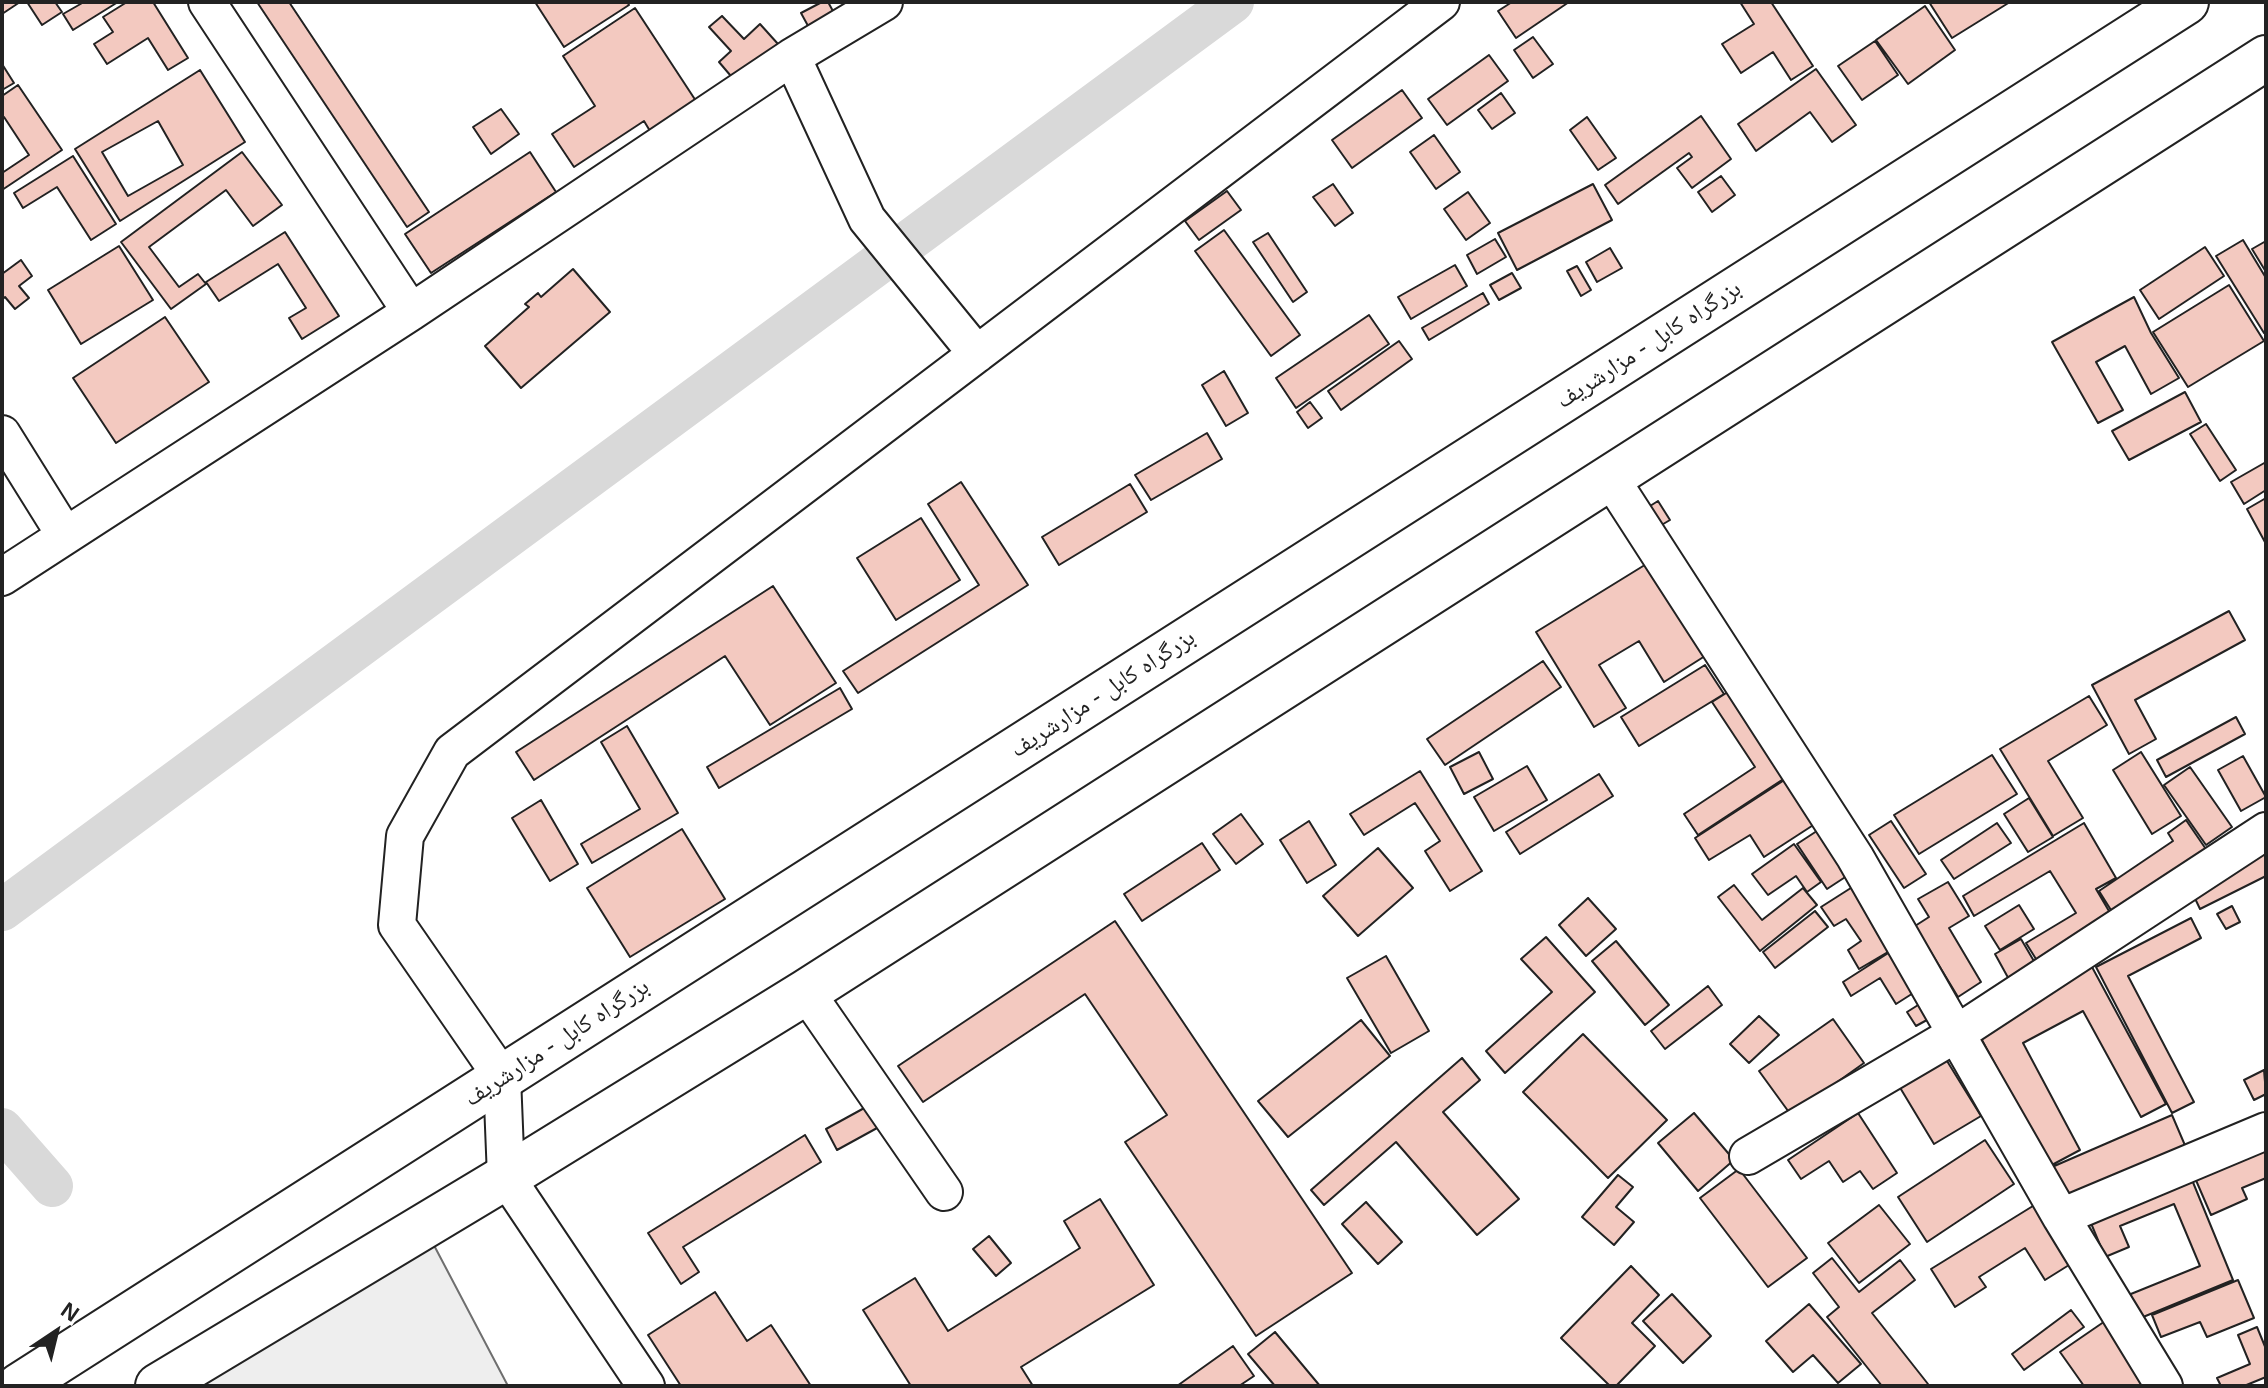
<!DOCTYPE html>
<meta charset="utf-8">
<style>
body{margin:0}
#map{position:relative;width:2268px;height:1388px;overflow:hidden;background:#fff;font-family:Arial,sans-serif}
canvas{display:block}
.frame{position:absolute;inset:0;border:4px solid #222;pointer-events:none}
.north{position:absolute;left:16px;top:1292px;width:80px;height:80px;-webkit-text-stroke:6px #fff;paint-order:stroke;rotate:35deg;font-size:22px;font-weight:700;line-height:32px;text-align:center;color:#222}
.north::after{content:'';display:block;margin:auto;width:28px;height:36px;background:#222;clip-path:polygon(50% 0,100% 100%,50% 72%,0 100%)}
</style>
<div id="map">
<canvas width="2268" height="1388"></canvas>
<div class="frame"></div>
<div class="north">N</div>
</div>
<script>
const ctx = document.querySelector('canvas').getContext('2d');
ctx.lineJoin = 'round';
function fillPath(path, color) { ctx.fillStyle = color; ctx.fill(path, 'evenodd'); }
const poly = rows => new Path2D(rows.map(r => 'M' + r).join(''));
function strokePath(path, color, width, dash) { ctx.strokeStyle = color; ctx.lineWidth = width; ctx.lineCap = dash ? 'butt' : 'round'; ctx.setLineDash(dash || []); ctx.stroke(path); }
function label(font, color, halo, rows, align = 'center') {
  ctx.font = font + ' Arial,"Noto Naskh Arabic",sans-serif'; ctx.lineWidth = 6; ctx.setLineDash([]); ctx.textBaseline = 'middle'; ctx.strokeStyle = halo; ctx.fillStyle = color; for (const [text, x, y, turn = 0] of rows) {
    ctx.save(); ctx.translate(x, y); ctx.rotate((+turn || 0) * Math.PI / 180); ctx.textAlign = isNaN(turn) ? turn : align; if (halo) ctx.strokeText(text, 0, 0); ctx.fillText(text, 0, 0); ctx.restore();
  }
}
const green = poly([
 [417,1213,508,1386,156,1386,417,1213]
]);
fillPath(green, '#eee');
strokePath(green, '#6f6f6f', 2);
strokePath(poly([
 [2,910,1233,2],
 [2,1129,52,1186]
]), '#d9d9d9', 42);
const building = poly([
 [2,2,20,2,2,14,2,2],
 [27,2,55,2,62,12,42,25,27,2],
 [84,2,118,2,73,30,63,14,84,2],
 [127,2,153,2,188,58,168,70,148,38,107,64,94,44,113,32,103,17,127,2],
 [257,2,289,2,429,212,407,227,257,2],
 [535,2,627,2,629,5,564,47,535,2],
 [822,2,828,2,839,22,813,35,801,13,822,2],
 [1512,2,1569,2,1516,38,1498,11,1512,2],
 [1740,2,1771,2,1813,66,1791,80,1773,52,1741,73,1722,44,1754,24,1740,2],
 [1929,2,2010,2,1952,38,1929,2],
 [1925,6,1955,50,1908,84,1876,40,1925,6],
 [635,8,696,101,650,131,644,121,574,167,552,134,595,106,563,56,635,8],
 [722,16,744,39,760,24,778,44,736,82,719,62,731,51,709,27,722,16],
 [1533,37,1553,64,1533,78,1514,50,1533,37],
 [1875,41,1898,75,1862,100,1838,66,1875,41],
 [1489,55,1508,81,1447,125,1428,99,1489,55],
 [2,64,14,83,2,90,2,64],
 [1816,69,1856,125,1832,142,1810,112,1756,151,1738,124,1816,69],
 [200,70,245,142,120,221,75,149,200,70],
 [158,121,183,165,128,196,102,152,158,121],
 [18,85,62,150,2,190,2,173,29,155,4,117,2,119,2,96,18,85],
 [1402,90,1422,118,1352,168,1332,140,1402,90],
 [1501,93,1515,113,1492,129,1478,110,1501,93],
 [501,109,519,134,491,154,473,127,501,109],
 [1701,116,1731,159,1692,188,1677,168,1692,157,1689,153,1618,204,1605,185,1701,116],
 [1587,117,1616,158,1598,170,1570,130,1587,117],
 [1434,135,1460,172,1436,189,1410,152,1434,135],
 [242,152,282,205,253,226,226,190,149,247,179,287,198,274,206,284,171,309,121,242,242,152],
 [530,152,556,192,431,273,405,234,530,152],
 [73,156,116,224,91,240,57,187,23,208,14,193,73,156],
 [1721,176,1735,195,1712,212,1698,192,1721,176],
 [1333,184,1353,213,1335,226,1313,197,1333,184],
 [1593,184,1612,220,1517,270,1498,233,1593,184],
 [1227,191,1241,210,1199,240,1185,221,1227,191],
 [1468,192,1490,223,1466,240,1444,209,1468,192],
 [1224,230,1300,335,1271,356,1195,251,1224,230],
 [285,232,339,316,302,339,289,318,306,308,278,264,219,301,206,282,285,232],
 [1268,233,1307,292,1293,302,1253,242,1268,233],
 [1495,239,1506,257,1477,274,1467,255,1495,239],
 [2243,240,2266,278,2266,332,2264,333,2216,256,2243,240],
 [2266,241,2266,272,2252,249,2266,241],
 [119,246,153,300,81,344,48,290,119,246],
 [2205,247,2224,276,2159,319,2140,290,2205,247],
 [1610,248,1622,268,1597,282,1586,262,1610,248],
 [21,260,32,276,19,286,29,298,15,309,5,297,2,299,2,274,21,260],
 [1455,265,1467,286,1411,319,1398,297,1455,265],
 [1577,266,1591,290,1581,296,1567,271,1577,266],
 [573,269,610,312,521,388,485,346,529,307,525,304,538,293,541,297,573,269],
 [1512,273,1521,288,1499,300,1490,285,1512,273],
 [2229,285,2264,341,2188,387,2153,332,2229,285],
 [1483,293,1489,304,1429,340,1422,328,1483,293],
 [2134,297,2151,333,2179,378,2151,394,2125,346,2096,362,2123,410,2098,423,2052,342,2134,297],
 [1369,315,1389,344,1296,408,1276,378,1369,315],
 [165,317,209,382,116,443,73,378,165,317],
 [1399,341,1412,359,1341,410,1328,391,1399,341],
 [1224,371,1248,413,1226,426,1202,385,1224,371],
 [2185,392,2201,422,2129,460,2112,431,2185,392],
 [1310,402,1322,418,1308,428,1297,412,1310,402],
 [2206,424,2236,470,2220,481,2190,434,2206,424],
 [1207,433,1222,459,1151,500,1135,475,1207,433],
 [2266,462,2266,490,2244,504,2231,482,2266,462],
 [961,482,1028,585,858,693,843,671,979,585,928,504,961,482],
 [1130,484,1147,512,1059,565,1042,537,1130,484],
 [2266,498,2266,544,2247,509,2266,498],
 [1658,501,1670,520,1653,530,1642,511,1658,501],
 [921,518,960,580,896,620,857,558,921,518],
 [1648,563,1705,656,1664,682,1639,641,1599,665,1626,708,1594,727,1536,632,1648,563],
 [773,586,836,683,770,725,725,656,534,780,516,752,773,586],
 [2229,611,2245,640,2135,700,2156,739,2129,754,2092,685,2229,611],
 [1543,661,1561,687,1445,765,1427,739,1543,661],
 [1705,665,1724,694,1639,746,1621,717,1705,665],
 [840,688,852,709,719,788,707,767,840,688],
 [1731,690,1788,776,1698,835,1684,814,1755,767,1712,702,1731,690],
 [2089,696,2107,725,2048,761,2083,818,2053,836,2000,749,2089,696],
 [2236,717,2245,734,2166,777,2157,760,2236,717],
 [627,726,678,813,592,863,581,844,640,809,601,742,627,726],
 [1479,752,1493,779,1464,794,1450,767,1479,752],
 [2141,752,2181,816,2152,834,2113,770,2141,752],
 [1992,755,2017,794,1919,854,1894,815,1992,755],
 [2243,756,2266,797,2241,811,2218,770,2243,756],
 [1527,766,1547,800,1494,831,1474,797,1527,766],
 [2190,767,2232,827,2206,845,2164,785,2190,767],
 [1420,771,1482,871,1450,891,1425,851,1440,841,1415,803,1364,835,1350,814,1420,771],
 [1599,774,1613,796,1520,854,1506,832,1599,774],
 [1789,777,1818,822,1764,857,1750,835,1709,860,1695,838,1789,777],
 [2029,798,2053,837,2028,852,2004,814,2029,798],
 [541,800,578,864,550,881,512,818,541,800],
 [1241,814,1263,844,1236,864,1213,834,1241,814],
 [2186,820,2210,855,2116,918,2099,891,2173,841,2168,833,2186,820],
 [1309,821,1336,865,1307,883,1280,840,1309,821],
 [1891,821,1926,874,1904,888,1869,835,1891,821],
 [1997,823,2011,843,1954,879,1941,860,1997,823],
 [2084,823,2116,878,2096,889,2116,923,2041,967,2026,943,2076,913,2050,871,1974,916,1963,896,2084,823],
 [1826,825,1856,870,1827,889,1797,844,1826,825],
 [682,829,725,899,630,957,587,888,682,829],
 [1202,843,1220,870,1142,921,1124,894,1202,843],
 [1794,844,1821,882,1807,892,1796,876,1768,895,1752,874,1794,844],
 [1378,848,1413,888,1358,936,1323,896,1378,848],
 [2266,852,2266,876,2200,909,2191,890,2266,852],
 [1948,882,1969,916,1949,928,1981,982,1958,997,1915,926,1929,917,1918,899,1948,882],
 [1734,885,1762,920,1803,888,1817,905,1760,951,1718,897,1734,885],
 [1854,886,1893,949,1859,969,1848,950,1861,941,1846,919,1834,926,1821,907,1854,886],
 [1588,898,1616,929,1586,956,1559,925,1588,898],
 [2019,905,2034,929,2000,950,1985,926,2019,905],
 [2232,906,2240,922,2226,929,2217,914,2232,906],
 [1815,911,1828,927,1775,968,1763,952,1815,911],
 [2191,918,2201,938,2128,976,2194,1102,2172,1113,2096,967,2191,918],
 [1115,921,1352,1273,1256,1336,1125,1142,1167,1115,1085,994,923,1102,898,1066,1115,921],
 [1546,937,1595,992,1505,1073,1486,1051,1552,992,1521,959,1546,937],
 [2021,939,2038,968,2011,983,1995,954,2021,939],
 [1616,941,1669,1005,1645,1025,1592,961,1616,941],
 [1893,950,1918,990,1896,1004,1880,978,1851,996,1843,982,1893,950],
 [1386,956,1429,1031,1391,1053,1347,978,1386,956],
 [2092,967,2166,1104,2141,1117,2083,1011,2023,1043,2080,1150,2050,1166,1976,1029,2092,967],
 [1708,986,1722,1005,1665,1049,1651,1031,1708,986],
 [1926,1000,1936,1015,1916,1026,1907,1012,1926,1000],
 [1759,1016,1779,1035,1749,1063,1730,1044,1759,1016],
 [1833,1019,1864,1063,1791,1115,1759,1071,1833,1019],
 [1361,1020,1390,1056,1288,1137,1258,1101,1361,1020],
 [1583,1034,1667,1120,1608,1178,1523,1092,1583,1034],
 [1939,1048,1981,1116,1934,1144,1893,1076,1939,1048],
 [1462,1058,1480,1080,1443,1112,1519,1199,1477,1235,1396,1142,1324,1205,1311,1190,1462,1058],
 [2264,1070,2266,1094,2254,1100,2244,1080,2264,1070],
 [877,1101,888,1122,837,1150,826,1129,877,1101],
 [1694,1113,1734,1160,1698,1191,1658,1143,1694,1113],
 [1858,1113,1897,1173,1873,1189,1860,1171,1843,1182,1829,1161,1801,1179,1788,1160,1858,1113],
 [2172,1115,2187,1150,2068,1202,2052,1167,2172,1115],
 [805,1135,821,1162,683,1247,699,1272,681,1284,648,1233,805,1135],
 [1985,1140,2014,1184,1927,1242,1898,1197,1985,1140],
 [2266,1147,2266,1178,2242,1188,2247,1199,2211,1215,2195,1178,2266,1147],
 [1739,1169,1807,1258,1768,1287,1700,1198,1739,1169],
 [1618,1175,1633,1187,1616,1207,1634,1222,1614,1245,1582,1217,1618,1175],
 [2190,1175,2233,1280,2131,1322,2121,1298,2200,1266,2174,1204,2120,1226,2129,1247,2105,1257,2088,1216,2190,1175],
 [1100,1199,1154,1285,1021,1367,1033,1386,911,1386,863,1310,915,1278,948,1331,1080,1248,1064,1221,1100,1199],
 [2041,1201,2077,1260,2045,1280,2025,1248,1979,1277,1986,1287,1955,1307,1931,1269,2041,1201],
 [1366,1202,1402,1242,1378,1264,1342,1224,1366,1202],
 [1879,1205,1910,1244,1859,1283,1828,1243,1879,1205],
 [989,1236,1011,1263,996,1276,973,1249,989,1236],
 [1832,1258,1859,1292,1900,1260,1915,1280,1872,1313,1928,1384,1926,1386,1882,1386,1827,1317,1839,1307,1813,1273,1832,1258],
 [1631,1266,1659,1295,1632,1323,1655,1346,1616,1386,1610,1386,1561,1338,1631,1266],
 [2238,1280,2254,1318,2207,1337,2200,1322,2161,1337,2152,1315,2238,1280],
 [715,1292,747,1341,771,1325,811,1386,681,1386,648,1335,715,1292],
 [1672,1294,1711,1336,1683,1363,1643,1321,1672,1294],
 [1809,1304,1861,1364,1838,1383,1813,1355,1793,1372,1766,1341,1809,1304],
 [2071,1310,2084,1327,2024,1370,2012,1354,2071,1310],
 [2111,1317,2160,1386,2084,1386,2060,1352,2111,1317],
 [2257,1327,2266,1349,2266,1377,2244,1386,2221,1386,2217,1378,2250,1364,2238,1335,2257,1327],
 [1275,1332,1320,1386,1275,1386,1248,1354,1275,1332],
 [1233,1346,1254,1376,1239,1386,1177,1386,1233,1346]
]);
fillPath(building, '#f3c9c0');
strokePath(building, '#222', 2);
const minor = poly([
 [207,2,411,312],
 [792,57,867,219,977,354],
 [2,434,65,535],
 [1609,476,1855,857,2061,1217,2164,1386],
 [2,577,411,312,792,57,884,2],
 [806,992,944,1192],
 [1748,1156,1956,1034,2266,831],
 [2061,1217,2266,1131],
 [646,1386,506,1177,502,1077,397,925,405,836,452,752,1441,2]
]);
const trunk = poly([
 [19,1386,2186,2],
 [158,1386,506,1177,806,992,2266,58]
]);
strokePath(minor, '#222', 40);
strokePath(trunk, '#222', 48);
strokePath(minor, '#fff', 36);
strokePath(trunk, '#fff', 44);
label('24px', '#222', '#fff', [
 ["بزرگراه کابل - مزارشریف",1649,345,-33],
 ["بزرگراه کابل - مزارشریف",1103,694,-33],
 ["بزرگراه کابل - مزارشریف",557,1043,-33]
]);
</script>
